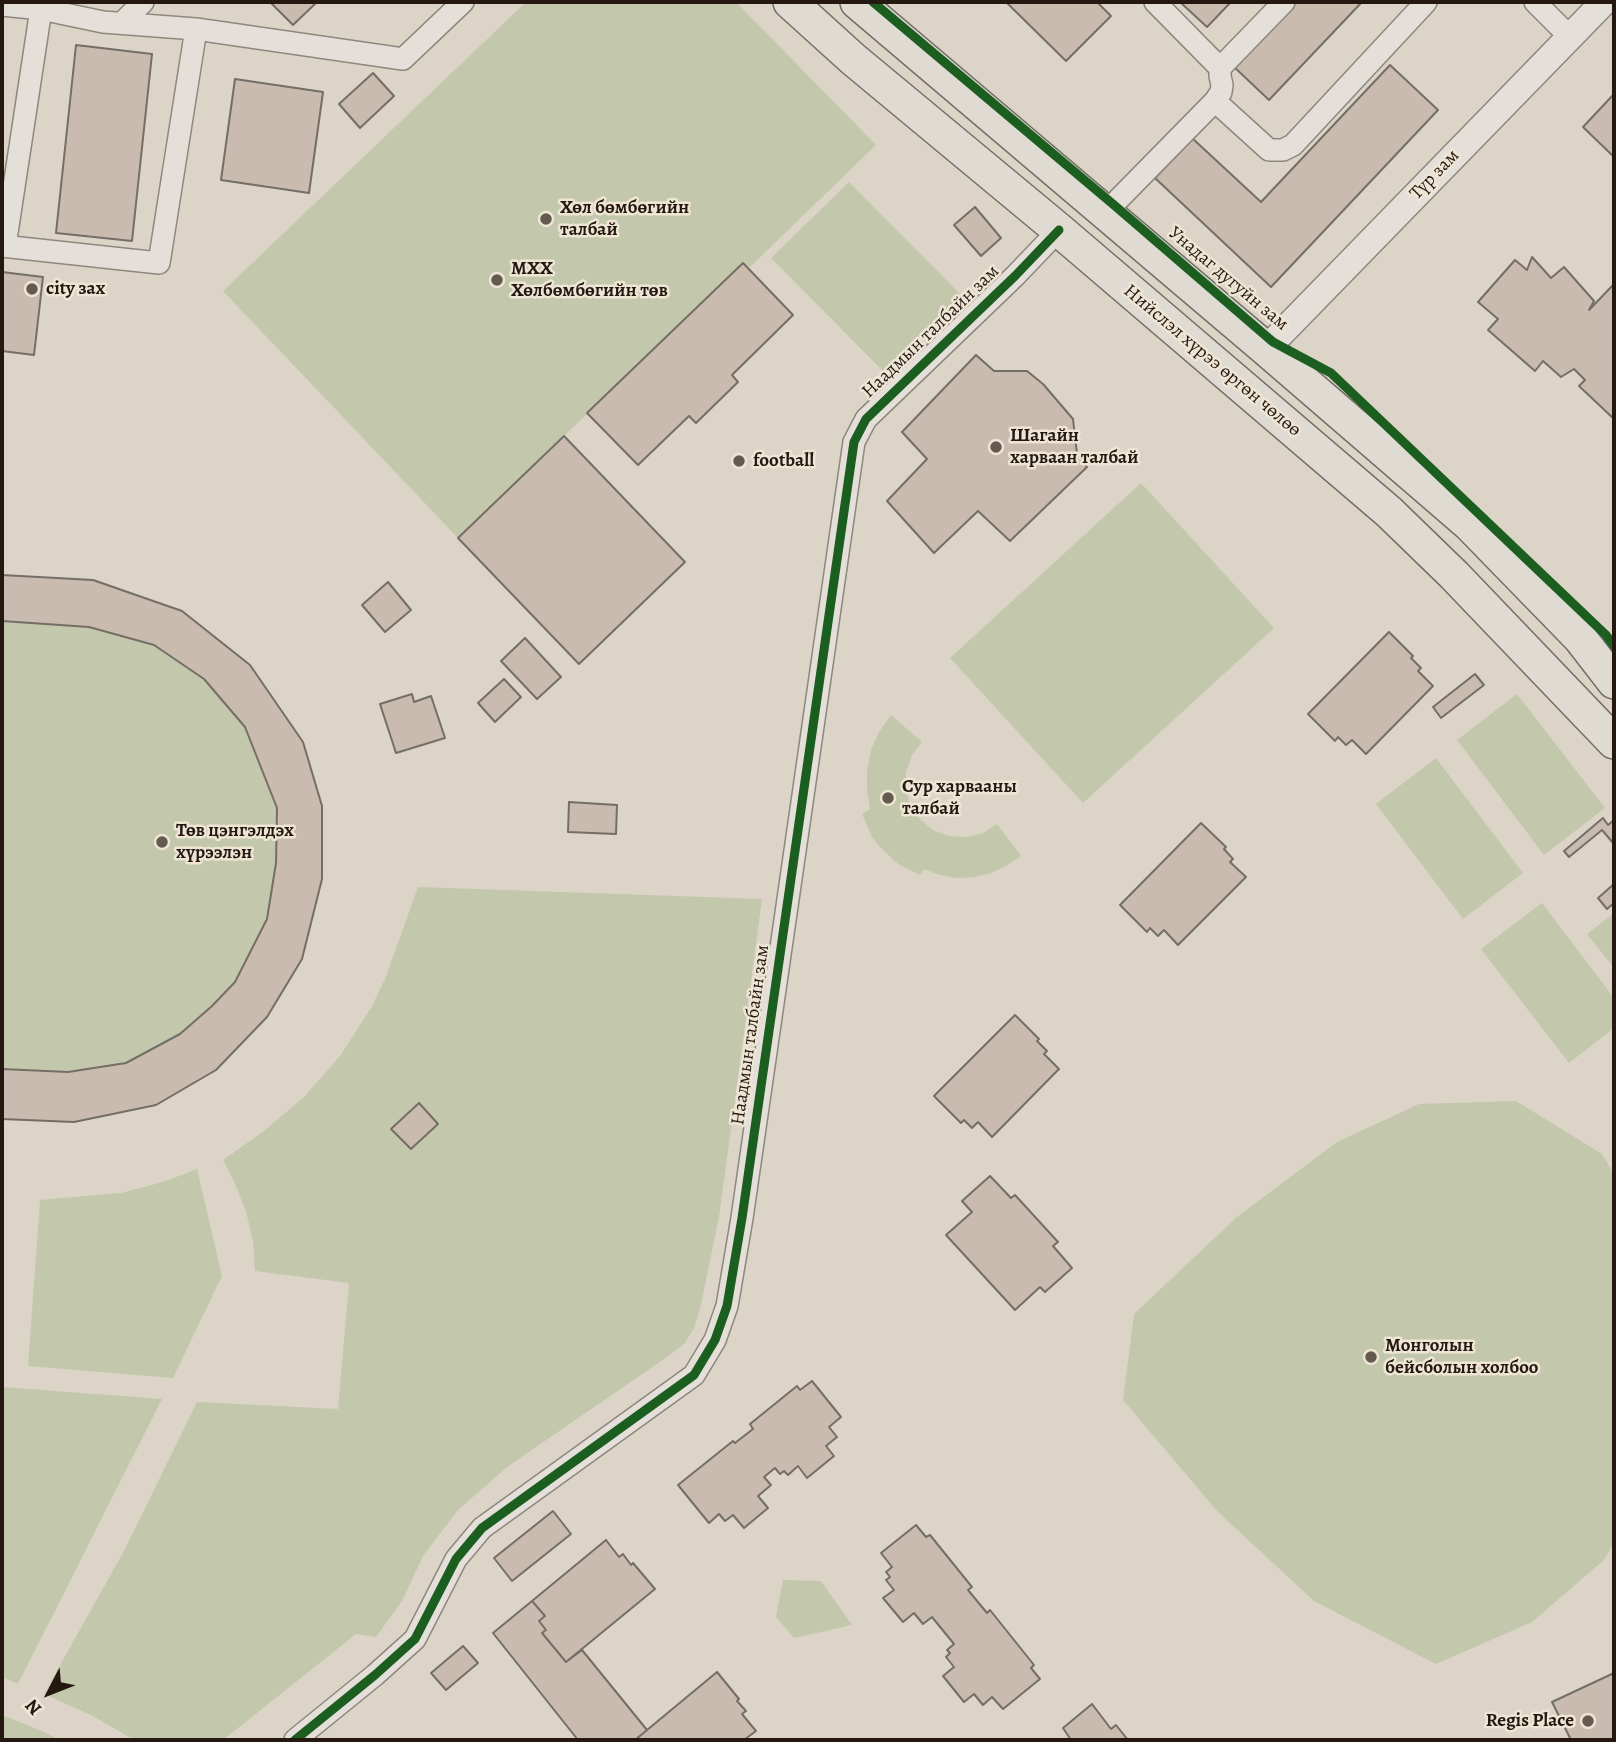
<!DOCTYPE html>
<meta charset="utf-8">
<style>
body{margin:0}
#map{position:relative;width:1616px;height:1742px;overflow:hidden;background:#dcd4c6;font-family:Alegreya,serif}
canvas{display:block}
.frame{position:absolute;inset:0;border:4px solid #241811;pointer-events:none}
.north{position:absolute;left:14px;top:1658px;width:70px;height:70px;-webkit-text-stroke:5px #eee5d4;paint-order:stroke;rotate:228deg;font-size:19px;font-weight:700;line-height:28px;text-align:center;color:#241811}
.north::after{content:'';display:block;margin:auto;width:24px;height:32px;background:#241811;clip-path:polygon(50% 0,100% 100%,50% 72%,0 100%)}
</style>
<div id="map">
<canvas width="1616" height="1742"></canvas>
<div class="frame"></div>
<div class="north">N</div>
</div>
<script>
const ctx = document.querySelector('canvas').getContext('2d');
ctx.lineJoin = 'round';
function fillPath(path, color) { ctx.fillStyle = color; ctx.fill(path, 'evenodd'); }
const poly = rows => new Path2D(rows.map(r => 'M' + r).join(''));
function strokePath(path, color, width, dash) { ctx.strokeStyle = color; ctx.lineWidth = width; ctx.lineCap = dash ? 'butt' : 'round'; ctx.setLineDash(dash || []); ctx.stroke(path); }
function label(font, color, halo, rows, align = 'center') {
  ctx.font = font + ' Alegreya,serif'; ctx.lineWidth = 5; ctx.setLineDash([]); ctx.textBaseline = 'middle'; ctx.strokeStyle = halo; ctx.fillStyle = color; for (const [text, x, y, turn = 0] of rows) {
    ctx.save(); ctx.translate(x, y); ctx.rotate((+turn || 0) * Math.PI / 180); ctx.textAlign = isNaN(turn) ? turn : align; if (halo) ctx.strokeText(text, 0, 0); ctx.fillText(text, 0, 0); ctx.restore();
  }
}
fillPath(poly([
 [526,2,736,2,876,145,749,268,793,315,732,375,738,382,696,423,688,416,638,465,587,414,458,538,223,291],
 [849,182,964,298,886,374,771,258],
 [1141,483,1274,628,1083,803,950,658],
 [2,575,93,580,182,611,250,665,303,742,322,806,322,879,302,959,267,1017,216,1070,156,1105,74,1122,2,1119],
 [1517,694,1605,808,1544,855,1457,740],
 [891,715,922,742,912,755,906,772,906,789,910,805,920,819,933,830,949,836,967,837,983,833,997,824,1021,856,1006,866,991,873,974,877,957,878,940,875,924,869,920,875,898,864,880,847,872,837,862,814,870,809,867,790,867,770,871,750,879,732],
 [1436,758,1523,873,1463,919,1376,804],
 [418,887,762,899,719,1217,700,1309,694,1328,685,1343,670,1355,507,1467,458,1510,423,1556,402,1601,376,1637,356,1634,223,1740,134,1740,93,1716,44,1694,125,1549,197,1402,338,1409,349,1283,255,1271,253,1242,246,1211,235,1184,223,1160,264,1131,304,1097,340,1056,371,1008,385,979],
 [1542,903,1614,998,1614,1028,1569,1063,1481,949],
 [1614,913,1614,968,1587,934],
 [1516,1101,1602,1154,1614,1174,1614,1543,1604,1560,1532,1622,1436,1664,1314,1601,1218,1512,1123,1400,1134,1314,1237,1217,1337,1142,1419,1104],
 [197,1169,222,1276,173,1378,28,1366,40,1200,121,1193,163,1182],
 [2,1387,162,1399,18,1684,2,1677],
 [783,1580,821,1581,852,1625,794,1638,776,1617],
 [2,1715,37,1729,60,1740,2,1740]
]), '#c3c8ac');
const building = poly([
 [270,2,317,2,293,25,270,2],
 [1006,2,1097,2,1111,16,1066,61,1006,2],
 [1180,2,1231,2,1207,27,1180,2],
 [1292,2,1362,2,1269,100,1232,65,1292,2],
 [76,45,152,54,132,241,56,233,76,45],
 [1390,65,1438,110,1271,287,1155,178,1192,138,1261,202,1390,65],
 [373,73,394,96,360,128,339,104,373,73],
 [235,79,323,92,309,193,221,180,235,79],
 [1614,94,1614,157,1583,127,1614,94],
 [975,207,1001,238,981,256,954,225,975,207],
 [1532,257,1551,278,1564,267,1594,301,1589,310,1614,284,1614,419,1579,386,1585,380,1574,369,1561,377,1543,361,1535,371,1488,330,1498,319,1478,302,1515,260,1527,270,1532,257],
 [743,263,793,315,732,375,738,382,696,423,689,416,638,465,587,413,743,263],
 [2,272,43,277,34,355,2,351,2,272],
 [976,355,994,371,1027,371,1043,384,1073,419,1077,454,1087,467,1010,541,978,511,934,553,887,501,927,459,902,432,976,355],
 [564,436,685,562,579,664,458,538,564,436],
 [2,575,93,580,182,611,250,665,303,742,322,806,322,879,302,959,267,1017,216,1070,156,1105,74,1122,2,1119,2,1069,68,1072,126,1063,180,1034,212,1006,235,982,267,919,276,863,277,808,245,727,204,679,154,645,89,627,2,621,2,575],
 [388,582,411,610,385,632,362,605,388,582],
 [1389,632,1413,656,1411,658,1421,668,1418,671,1433,686,1366,754,1352,740,1346,745,1338,737,1335,741,1308,714,1389,632],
 [525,638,561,677,537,699,501,661,525,638],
 [1475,674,1484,685,1441,718,1433,707,1475,674],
 [504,679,521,697,495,722,478,703,504,679],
 [412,694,414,702,431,696,445,738,396,753,380,704,412,694],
 [569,802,617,805,616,834,568,832,569,802],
 [1603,818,1608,825,1614,820,1614,844,1602,830,1569,857,1564,851,1603,818],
 [1201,823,1226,847,1224,849,1233,859,1230,862,1246,877,1178,945,1164,930,1158,936,1150,928,1147,932,1120,905,1201,823],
 [1614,884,1614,903,1607,909,1598,898,1614,884],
 [1015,1015,1039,1039,1037,1041,1047,1051,1044,1054,1059,1069,992,1137,978,1122,972,1128,964,1120,961,1123,934,1096,1015,1015],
 [419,1103,438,1124,411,1149,391,1129,419,1103],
 [990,1176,1011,1198,1015,1195,1058,1242,1053,1246,1072,1268,1045,1292,1040,1287,1015,1310,946,1235,972,1212,962,1201,990,1176],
 [812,1381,841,1417,829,1427,837,1437,826,1446,834,1456,807,1478,798,1466,788,1475,784,1471,780,1474,775,1468,764,1477,771,1485,758,1496,768,1508,744,1528,733,1515,725,1521,719,1514,709,1523,678,1485,733,1441,735,1443,753,1429,750,1424,797,1386,800,1390,812,1381],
 [553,1511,571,1534,512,1581,494,1558,553,1511],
 [916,1525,926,1537,930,1535,972,1587,968,1590,987,1613,990,1610,1034,1665,1031,1668,1040,1679,1003,1709,992,1697,983,1705,974,1694,964,1702,943,1676,954,1667,946,1657,950,1653,947,1650,954,1644,932,1617,923,1624,914,1613,903,1622,883,1598,894,1590,886,1580,890,1577,886,1572,892,1567,881,1553,916,1525],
 [606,1540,619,1557,623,1554,631,1565,633,1563,655,1589,566,1662,542,1633,546,1630,539,1621,545,1616,532,1601,606,1540],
 [532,1601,545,1616,539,1621,546,1630,542,1633,566,1662,582,1650,647,1730,635,1740,578,1740,493,1633,532,1601],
 [463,1646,478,1663,446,1690,431,1673,463,1646],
 [717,1672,739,1699,737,1701,746,1711,742,1714,756,1731,744,1740,635,1740,717,1672],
 [1614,1673,1614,1740,1571,1740,1552,1702,1614,1673],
 [1092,1704,1111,1729,1116,1725,1128,1740,1071,1740,1063,1728,1092,1704]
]);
fillPath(building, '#cabbaf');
strokePath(building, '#746e66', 2);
const minor = poly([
 [1155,2,1220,68],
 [1535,2,1570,37],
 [2,5,41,9,103,22,196,29,403,59,463,2],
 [122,23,143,2],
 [1215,101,1269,150,1283,150,1293,145,1426,2],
 [1105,213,1215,101,1221,92,1222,85,1220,76,1220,68,1284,2],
 [2,246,159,263,196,29],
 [5,246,41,9],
 [295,1740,375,1675,415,1639,456,1559,482,1528,694,1375,715,1340,727,1306,742,1218,854,442,866,419,1015,276,1059,230]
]);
const tertiary = poly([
 [1266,349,1604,2]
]);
const primary = poly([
 [790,2,853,59,1059,230,1389,512,1454,575,1614,742],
 [857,2,1266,349,1469,524,1580,638,1614,682]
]);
strokePath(minor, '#8d877e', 24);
strokePath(tertiary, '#8d877e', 29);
strokePath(primary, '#746e66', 36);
strokePath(minor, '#e4e0d9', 21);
strokePath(tertiary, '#e4e0d9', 26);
strokePath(primary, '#dfdbd3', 33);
strokePath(poly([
 [873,2,1114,205,1273,342,1331,373,1606,635,1614,646],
 [295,1740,375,1675,415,1639,456,1559,482,1528,694,1375,715,1340,727,1306,742,1218,854,442,866,419,1015,276,1059,230]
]), '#1b5e20', 9);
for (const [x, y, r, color] of [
 [546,219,7,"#645a50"],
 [497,280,7,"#645a50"],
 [32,289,7,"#645a50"],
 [996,447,7,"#645a50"],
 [739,461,7,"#645a50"],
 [888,798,7,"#645a50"],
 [162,842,7,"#645a50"],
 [1371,1357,7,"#645a50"],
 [1588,1721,7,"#645a50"]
]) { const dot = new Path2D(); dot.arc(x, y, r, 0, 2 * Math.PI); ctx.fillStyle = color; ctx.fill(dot); strokePath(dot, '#eee5d4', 2.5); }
label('19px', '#241811', '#eee5d4', [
 ["Түр зам",1435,175,-46],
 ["Унадаг дугуйн зам",1228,279,40],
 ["Наадмын талбайн зам",931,332,-44],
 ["Нийслэл хүрээ өргөн чөлөө",1212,361,40],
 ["Наадмын талбайн зам",751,1035,-82]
]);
label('bold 19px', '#241811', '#eee5d4', [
 ["Хөл бөмбөгийн",560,208],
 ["талбай",560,230],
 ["МХХ",511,269],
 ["Хөлбөмбөгийн төв",511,291],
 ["city зах",46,289],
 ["Шагайн",1010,436],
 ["харваан талбай",1010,458],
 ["football",753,461],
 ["Сур харвааны",902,787],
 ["талбай",902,809],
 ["Төв цэнгэлдэх",176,831],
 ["хүрээлэн",176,853],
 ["Монголын",1385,1346],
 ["бейсболын холбоо",1385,1368],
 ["Regis Place",1574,1721,"right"]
], 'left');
</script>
